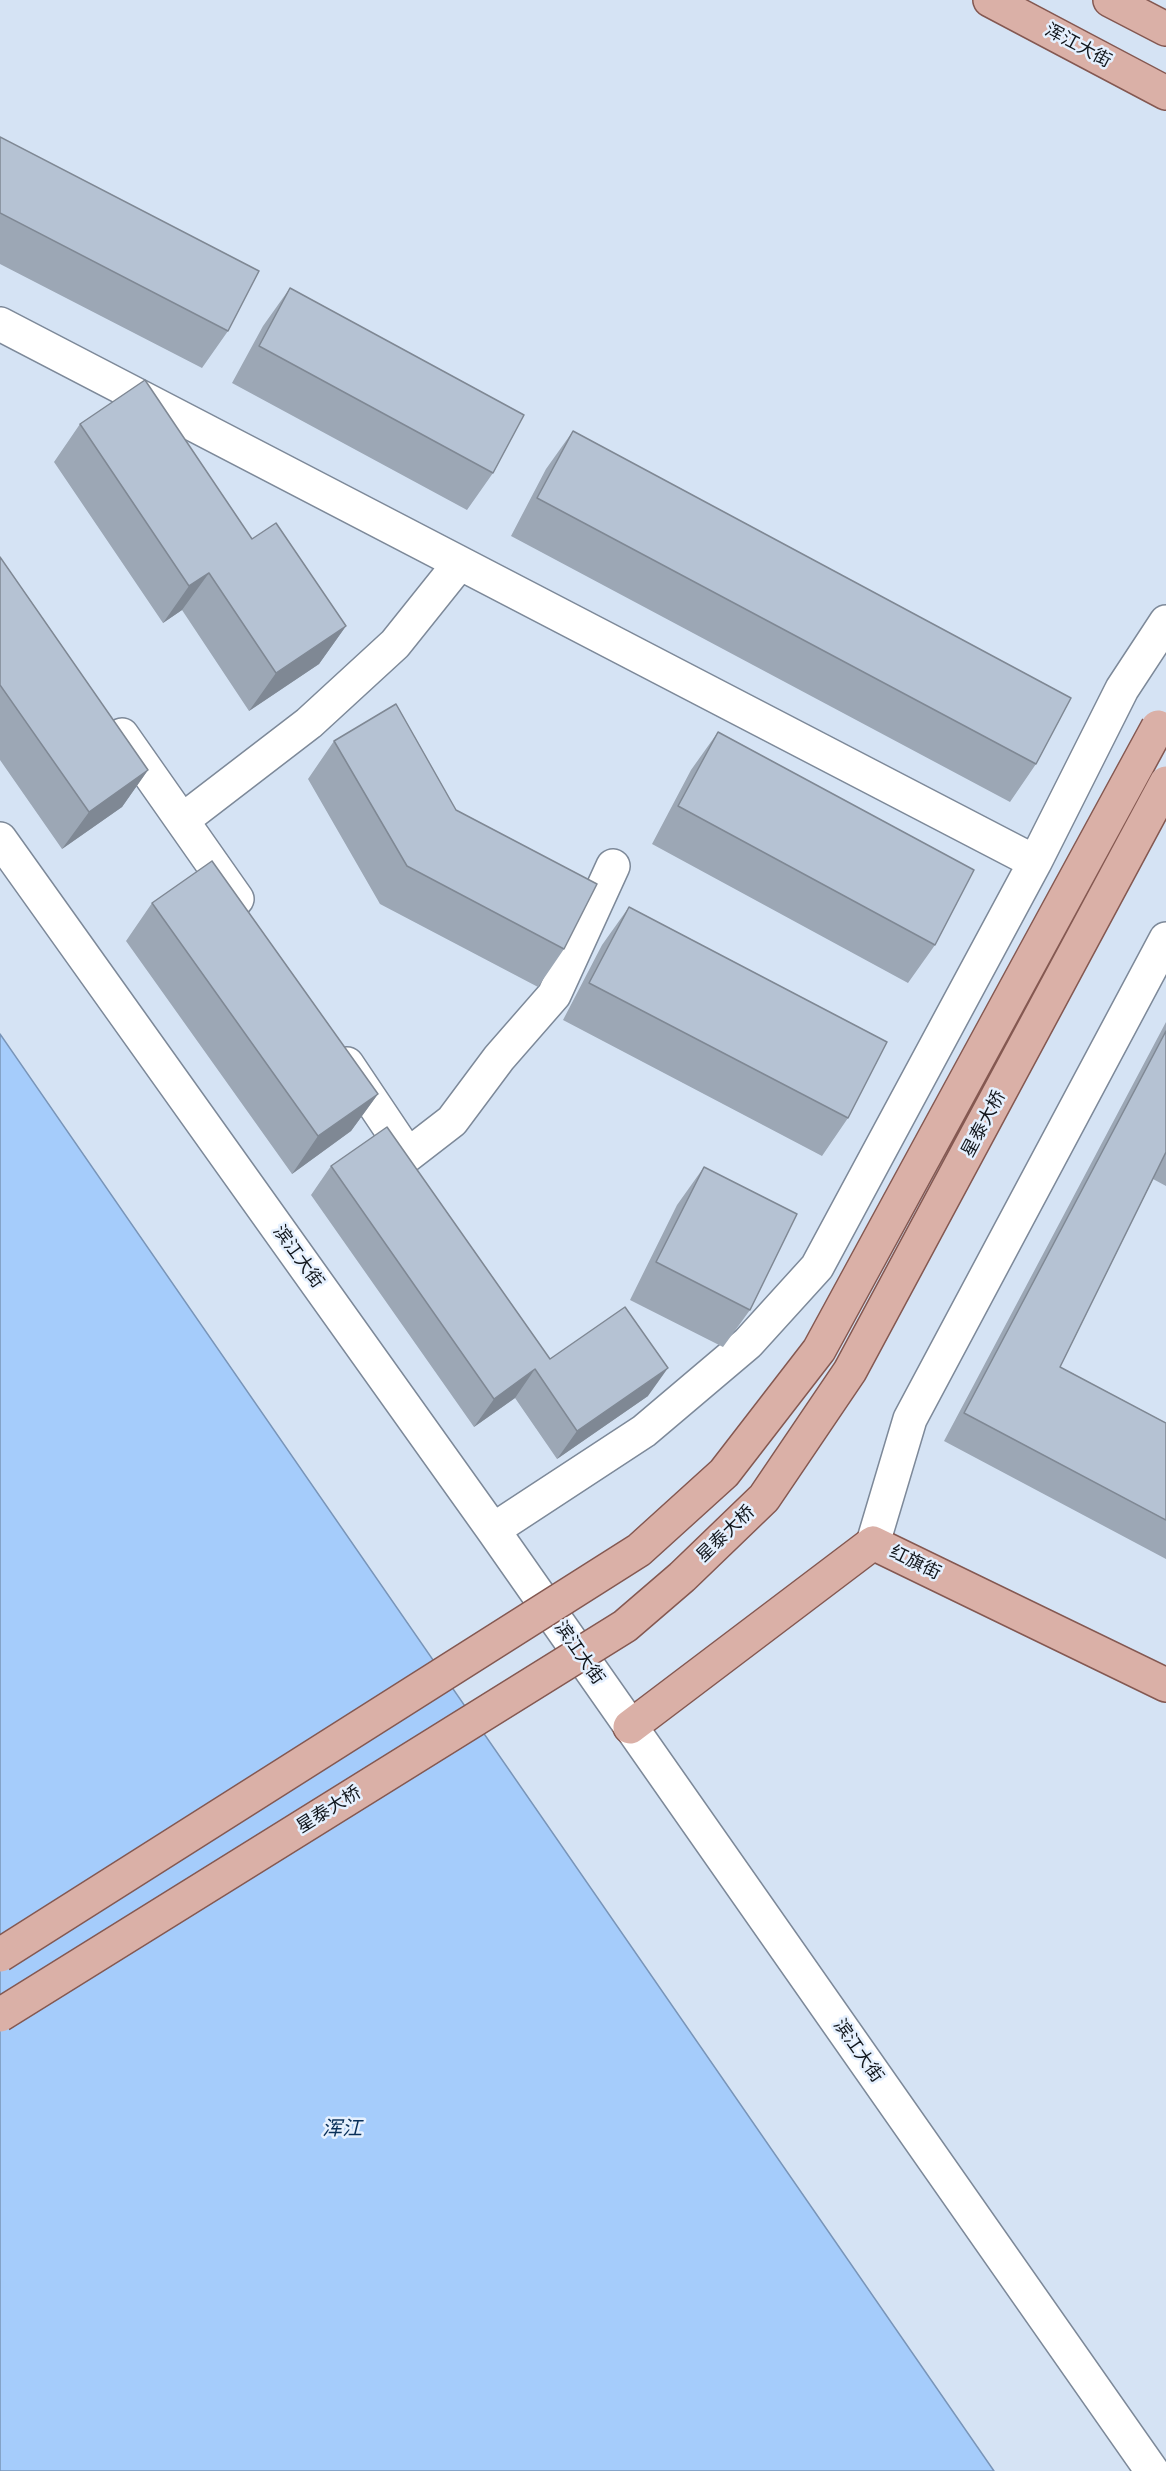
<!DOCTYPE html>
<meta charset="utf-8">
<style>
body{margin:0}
canvas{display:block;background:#d5e3f4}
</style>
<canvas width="1166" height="2471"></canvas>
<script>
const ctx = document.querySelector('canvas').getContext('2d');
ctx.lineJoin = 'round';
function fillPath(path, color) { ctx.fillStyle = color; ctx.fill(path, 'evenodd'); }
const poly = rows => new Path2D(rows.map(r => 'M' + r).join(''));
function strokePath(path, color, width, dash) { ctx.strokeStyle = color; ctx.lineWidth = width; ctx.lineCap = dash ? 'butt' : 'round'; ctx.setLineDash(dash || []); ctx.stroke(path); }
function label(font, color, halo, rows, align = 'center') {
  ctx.font = font + ' Manrope,"Noto Sans SC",sans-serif'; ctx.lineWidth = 5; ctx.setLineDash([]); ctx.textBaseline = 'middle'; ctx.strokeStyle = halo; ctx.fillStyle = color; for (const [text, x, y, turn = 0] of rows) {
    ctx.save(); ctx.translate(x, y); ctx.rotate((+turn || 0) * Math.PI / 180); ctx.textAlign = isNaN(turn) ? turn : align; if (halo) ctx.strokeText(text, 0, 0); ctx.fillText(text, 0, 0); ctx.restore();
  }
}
const water = poly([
 [0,1034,994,2471,0,2471,0,1034]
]);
fillPath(water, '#a5ccfb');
strokePath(water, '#7995b8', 1.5);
const minor = poly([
 [0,324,1035,862],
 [122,735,237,899],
 [184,819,309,723,395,644,459,564],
 [0,839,493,1530,1152,2471],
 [347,1064,408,1155,452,1121,499,1058,554,995,613,866],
 [493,1530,644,1431,748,1343,817,1267,1035,862,1122,689,1166,622],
 [873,1543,910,1419,1166,939]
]);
const major = poly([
 [990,0,1166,93],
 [1110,0,1166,29],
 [630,1727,873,1543,1166,1685]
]);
strokePath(minor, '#7d8999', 36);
strokePath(major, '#845851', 36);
strokePath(minor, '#fff', 33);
strokePath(major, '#dab0a7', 33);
const majorBridge = poly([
 [0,1955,639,1550,724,1473,819,1350,1158,727],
 [0,2015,625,1626,682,1577,764,1498,850,1371,1166,783]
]);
strokePath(majorBridge, '#845851', 36, []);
strokePath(majorBridge, '#dab0a7', 33);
fillPath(poly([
 [0,137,228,331,202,368,0,264],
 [290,288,493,473,467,510,232,383,263,326],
 [80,424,252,539,346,626,319,664,249,711,182,610,163,623,54,462],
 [573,431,1036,764,1010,802,511,536,546,469],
 [0,557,148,770,122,807,62,849,0,760],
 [718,732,935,945,908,983,652,844,691,770],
 [334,741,456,810,564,949,538,987,380,904,308,779],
 [152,903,378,1094,351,1131,292,1174,126,941],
 [629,907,848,1118,822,1156,563,1020,602,945],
 [1166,1022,1166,1186,1153,1179,1060,1367,1166,1423,1166,1559,944,1441],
 [331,1166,550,1359,648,1396,557,1459,515,1398,474,1427,311,1195],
 [704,1167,750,1310,723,1347,630,1300,677,1205]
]), '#9ca7b5');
fillPath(poly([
 [209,573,182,610,163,623,189,586],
 [346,626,319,664,249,711,276,673],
 [148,770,122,807,62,849,89,812],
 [378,1094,351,1131,292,1174,318,1136],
 [668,1368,648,1396,557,1459,577,1431],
 [535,1369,515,1398,474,1427,494,1399]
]), '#7f8894');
const building = poly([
 [0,137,259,271,228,331,0,213,0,137],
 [290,288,524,415,493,473,259,346,290,288],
 [145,380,252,539,276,523,346,626,276,673,209,573,189,586,80,424,145,380],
 [573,431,1071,698,1036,764,537,498,573,431],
 [0,557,148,770,89,812,0,685,0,557],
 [396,704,456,810,597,884,564,949,407,866,334,741,396,704],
 [718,732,974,870,935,945,678,806,718,732],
 [212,861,378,1094,318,1136,152,903,212,861],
 [629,907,887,1042,848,1118,589,983,629,907],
 [1166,1031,1166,1152,1060,1367,1166,1423,1166,1520,964,1413,1166,1031],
 [387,1127,550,1359,625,1307,668,1368,577,1431,535,1369,494,1399,331,1166,387,1127],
 [704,1167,797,1214,750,1310,656,1262,704,1167]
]);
fillPath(building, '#b5c2d3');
strokePath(building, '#7f8894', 1.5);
label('18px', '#11161c', '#e5f0fe', [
 ["浑江大街",1078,46,28],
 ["星泰大桥",984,1124,-62],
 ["滨江大街",298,1257,54],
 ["星泰大桥",726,1534,-44],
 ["红旗街",915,1563,26],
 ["滨江大街",579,1653,55],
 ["星泰大桥",329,1810,-32],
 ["滨江大街",858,2051,55]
]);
label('italic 20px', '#082f59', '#e5f0fe', [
 ["浑江",342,2129]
]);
</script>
